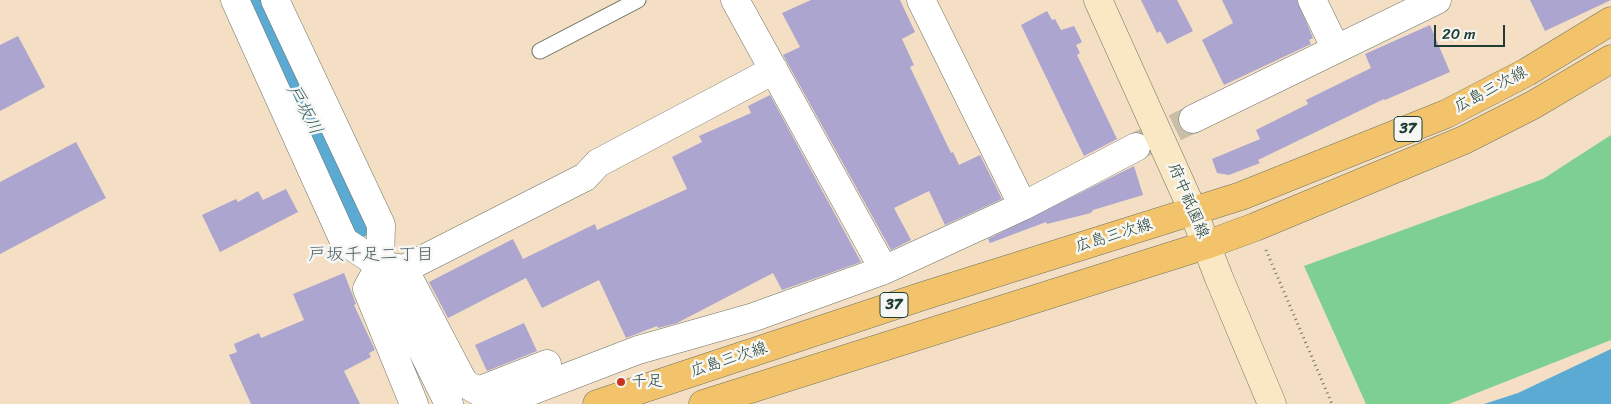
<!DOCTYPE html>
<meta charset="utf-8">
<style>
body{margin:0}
#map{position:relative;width:1611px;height:404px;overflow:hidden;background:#f4dec4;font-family:Sriracha,sans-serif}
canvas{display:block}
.scale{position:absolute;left:1434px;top:25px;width:71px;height:22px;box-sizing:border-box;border:2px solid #1f3d34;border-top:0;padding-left:6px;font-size:15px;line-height:18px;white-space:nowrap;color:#1f3d34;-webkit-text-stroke:4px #f6f6f2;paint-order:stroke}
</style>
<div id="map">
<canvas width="1611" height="404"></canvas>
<div class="scale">20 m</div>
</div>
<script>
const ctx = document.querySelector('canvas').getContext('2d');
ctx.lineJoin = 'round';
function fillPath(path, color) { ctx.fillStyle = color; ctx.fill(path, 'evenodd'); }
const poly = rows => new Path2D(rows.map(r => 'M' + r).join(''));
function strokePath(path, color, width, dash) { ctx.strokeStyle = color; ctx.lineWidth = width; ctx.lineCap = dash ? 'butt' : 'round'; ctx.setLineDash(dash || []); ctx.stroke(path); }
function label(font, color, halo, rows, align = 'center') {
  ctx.font = font + ' Sriracha,"Klee One",sans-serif'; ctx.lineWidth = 5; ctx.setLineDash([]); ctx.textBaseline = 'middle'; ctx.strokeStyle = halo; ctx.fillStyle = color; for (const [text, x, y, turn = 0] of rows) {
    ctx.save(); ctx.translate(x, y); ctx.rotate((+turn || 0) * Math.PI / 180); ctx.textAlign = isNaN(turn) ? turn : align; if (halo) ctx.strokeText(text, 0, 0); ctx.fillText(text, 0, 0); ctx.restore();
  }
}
fillPath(poly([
 [1611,135,1611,340,1449,404,1366,404,1304,266,1543,179]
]), '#7dd092');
fillPath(poly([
 [1611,349,1611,404,1484,404,1518,393]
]), '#5aaad4');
strokePath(poly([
 [258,0,289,84,328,154,357,217]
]), '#5aaad4', 42);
fillPath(poly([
 [811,0,900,0,915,32,902,39,914,65,910,67,951,153,953,152,959,165,980,155,1002,199,945,225,929,191,894,208,911,240,891,250,783,55,800,47,782,13],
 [1141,0,1177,0,1193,31,1167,44,1160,31,1157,33],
 [1222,0,1297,0,1313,38,1309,40,1311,44,1224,85,1202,40,1233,23],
 [1530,0,1611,0,1545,31],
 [1047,11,1052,20,1055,19,1061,30,1074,26,1082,42,1076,45,1080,53,1077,55,1117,139,1084,156,1021,25],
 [1430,25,1450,72,1385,100,1384,99,1258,160,1260,163,1229,175,1217,173,1212,159,1260,139,1256,130,1308,104,1306,100,1371,68,1365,54],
 [18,36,45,87,0,111,0,45],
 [770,95,861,262,782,290,773,273,677,323,658,328,657,326,626,338,599,280,542,308,526,278,448,318,429,282,513,239,523,259,595,224,597,230,687,189,672,157,702,142,699,136,751,113,748,106],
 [76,142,106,198,0,254,0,182],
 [1134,166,1143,195,1093,210,1091,213,1047,224,1046,222,990,243,988,239],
 [286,189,298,212,220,252,202,215,236,199,238,202,258,191,263,200],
 [344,273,356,304,354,305,375,350,369,353,371,357,344,371,360,404,251,404,229,355,237,352,234,344,259,333,261,338,304,320,293,294],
 [524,323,537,351,487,371,475,345]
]), '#aca5cf');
strokePath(poly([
 [1137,146,1193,119]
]), '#c9bea7', 28, [28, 14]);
const service = poly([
 [540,51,638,0]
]);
const minor = poly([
 [235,0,344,241,380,265,404,269,585,177,598,163,774,70],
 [275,0,381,225,380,265,367,289,414,404],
 [735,0,884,270],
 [921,0,1023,206],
 [1312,0,1336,49],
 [1193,119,1437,0],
 [380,265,449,404],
 [404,269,464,383,478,391,547,364],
 [497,404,638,350,754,317,884,270,1023,206,1136,147]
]);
const secondary = poly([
 [1098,0,1193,211,1219,278,1272,404]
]);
const primary = poly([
 [597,404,923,296,1241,196,1446,114,1527,72,1611,21],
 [703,404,1206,245,1255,227,1464,140,1533,105,1611,59]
]);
strokePath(service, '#6a7566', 17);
strokePath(minor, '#6a7566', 29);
strokePath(secondary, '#6a7566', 29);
strokePath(primary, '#6a7566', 29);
strokePath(poly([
 [1266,250,1332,404]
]), '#6a7566', 3, [1, 4]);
strokePath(service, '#fff', 15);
strokePath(minor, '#fff', 28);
strokePath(secondary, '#fae7c3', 28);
strokePath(primary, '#f2c36a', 28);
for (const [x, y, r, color] of [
 [621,382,5,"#c8321e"]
]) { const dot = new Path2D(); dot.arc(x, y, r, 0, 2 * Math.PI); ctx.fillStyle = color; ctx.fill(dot); strokePath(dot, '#f6f6f2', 2); }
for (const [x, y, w] of [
 [1408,129,28],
 [894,305,28]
]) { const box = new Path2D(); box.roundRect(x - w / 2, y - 12.5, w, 25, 4); ctx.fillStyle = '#f6f6f2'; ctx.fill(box); strokePath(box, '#1f3d34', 1); }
label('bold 15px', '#1f3d34', null, [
 ["37",1408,129],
 ["37",894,305]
]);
label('16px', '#1f3d34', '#f6f6f2', [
 ["広島三次線",1491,90,-28],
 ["府中祇園線",1188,201,67],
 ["広島三次線",1114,236,-17],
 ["広島三次線",729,360,-18]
]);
label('16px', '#1f3d34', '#f6f6f2', [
 ["千足",631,382]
], 'left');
label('italic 18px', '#315e64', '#f6f6f2', [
 ["戸坂川",304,110,62]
]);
label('18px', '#50616a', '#f6f6f2', [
 ["戸坂千足二丁目",371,255]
]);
</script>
